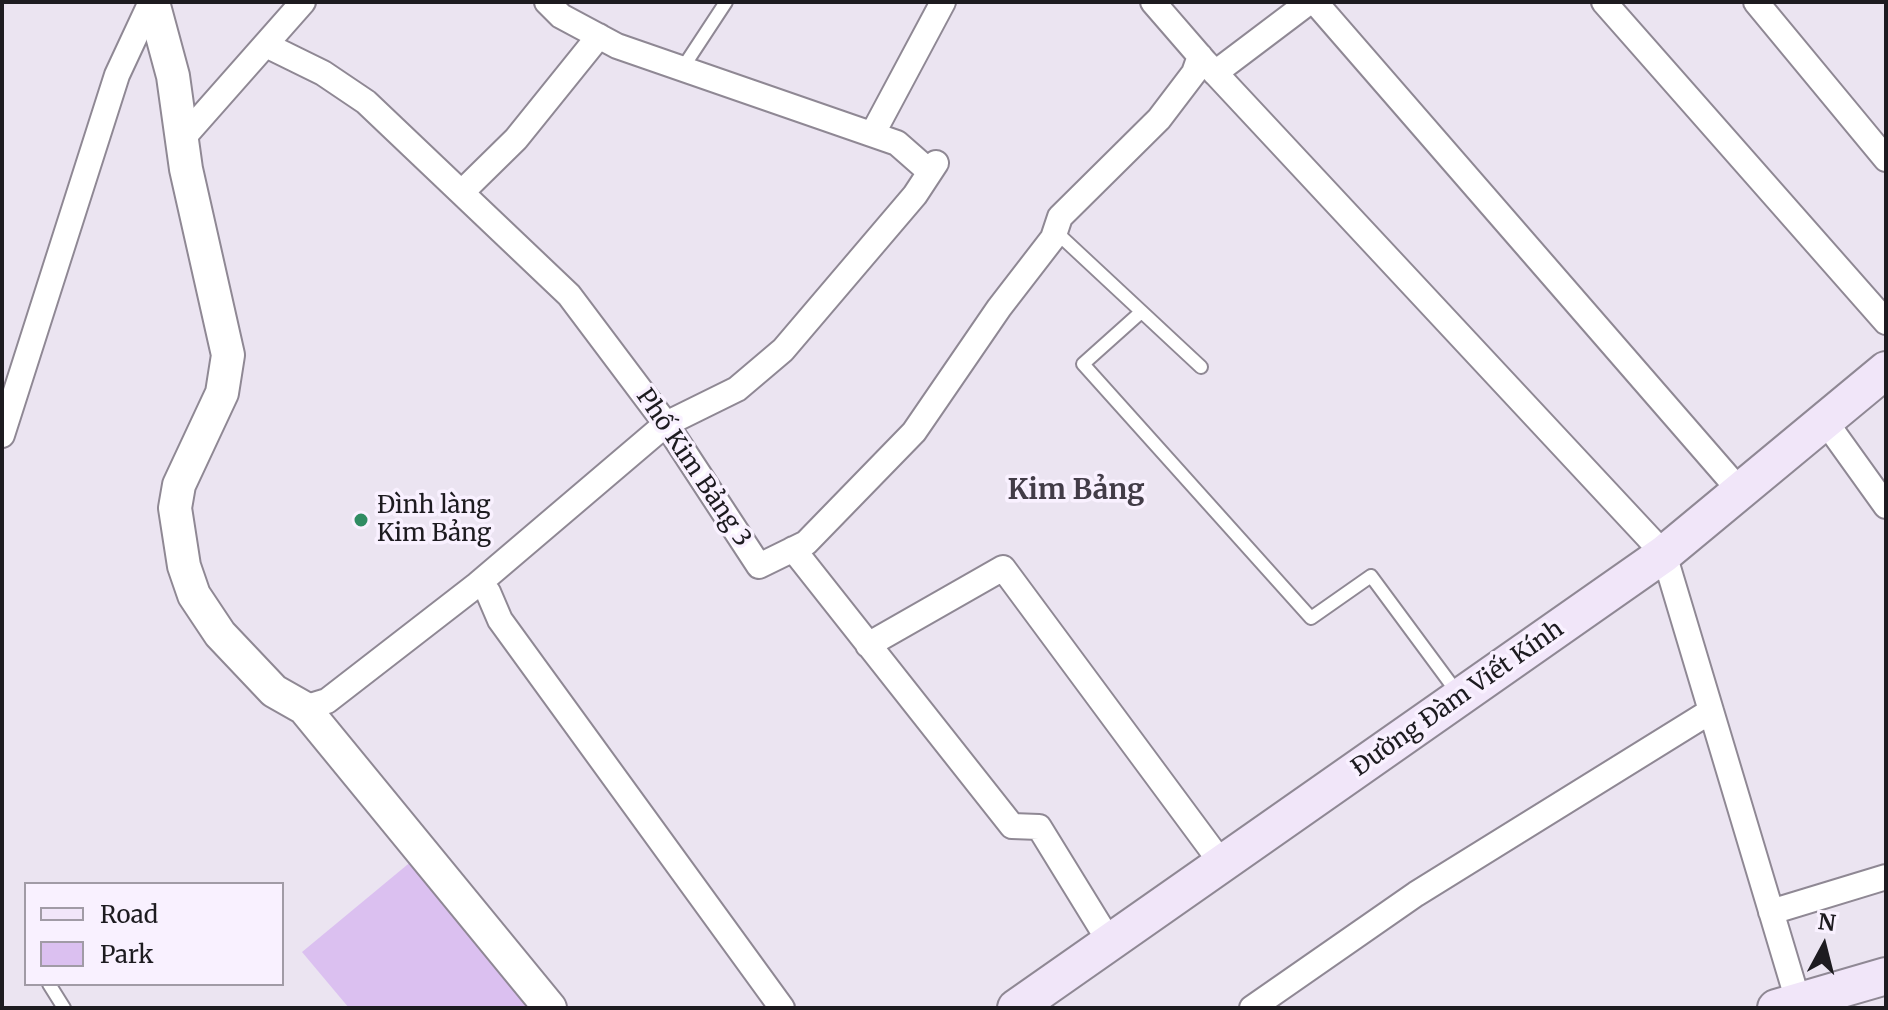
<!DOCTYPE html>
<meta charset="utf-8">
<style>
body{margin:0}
#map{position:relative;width:1888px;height:1010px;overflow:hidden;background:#ebe4f1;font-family:Merriweather,serif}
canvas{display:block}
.frame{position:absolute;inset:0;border:4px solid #1d1b20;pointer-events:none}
.legend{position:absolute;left:24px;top:882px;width:260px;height:104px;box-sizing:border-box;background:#f9f1ff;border:2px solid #a19ba6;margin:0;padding:10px 14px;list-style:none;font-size:24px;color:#1d1b20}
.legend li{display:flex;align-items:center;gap:16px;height:40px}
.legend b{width:40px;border:2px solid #a19ba6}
.north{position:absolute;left:1784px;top:906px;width:80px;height:80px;-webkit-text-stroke:6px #f9f1ff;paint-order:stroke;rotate:7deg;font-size:22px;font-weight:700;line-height:32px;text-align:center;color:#1d1b20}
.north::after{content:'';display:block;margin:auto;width:28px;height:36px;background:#1d1b20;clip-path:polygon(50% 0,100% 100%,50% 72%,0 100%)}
</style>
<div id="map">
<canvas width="1888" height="1010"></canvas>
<div class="frame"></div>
<ul class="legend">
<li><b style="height:10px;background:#f1e6f9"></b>Road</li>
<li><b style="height:22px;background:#dbc0f0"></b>Park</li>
</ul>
<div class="north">N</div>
</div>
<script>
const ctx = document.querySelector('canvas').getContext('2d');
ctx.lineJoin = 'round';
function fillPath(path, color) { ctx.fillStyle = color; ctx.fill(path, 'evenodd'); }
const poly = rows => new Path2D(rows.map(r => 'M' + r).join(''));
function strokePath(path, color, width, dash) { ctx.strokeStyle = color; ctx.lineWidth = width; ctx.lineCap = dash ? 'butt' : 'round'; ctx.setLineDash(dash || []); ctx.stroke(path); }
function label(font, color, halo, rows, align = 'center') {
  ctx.font = font + ' Merriweather,serif'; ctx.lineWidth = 7; ctx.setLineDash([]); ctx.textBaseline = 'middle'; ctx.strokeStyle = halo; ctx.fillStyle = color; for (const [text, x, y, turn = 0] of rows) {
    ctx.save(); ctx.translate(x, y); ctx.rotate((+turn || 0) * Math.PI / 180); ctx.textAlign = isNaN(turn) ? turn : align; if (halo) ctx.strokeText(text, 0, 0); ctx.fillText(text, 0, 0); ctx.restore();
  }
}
fillPath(poly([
 [413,860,537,1008,349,1008,302,952]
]), '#dbc0f0');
const service = poly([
 [682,69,726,2],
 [1055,231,1201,367],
 [1140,313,1083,364,1311,618,1371,576,1459,695],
 [49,984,64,1008]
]);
const minor = poly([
 [547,2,561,16,617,46,897,143,930,172],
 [1153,2,1205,62,1664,554,1798,1001],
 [1315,2,1740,491],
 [1604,2,1886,322],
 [1756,2,1886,159],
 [266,45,323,73,366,102,569,295,666,424,759,566,806,543,914,432,999,308,1053,238,1060,217,1159,119,1194,73,1200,56],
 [1215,73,1309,2],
 [873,133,943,2],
 [182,139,303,2],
 [462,192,516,139,599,36],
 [1825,421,1886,506],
 [2,435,117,75,151,2],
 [793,549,1012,826,1039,827,1111,944],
 [478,584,666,424,737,389,783,350,915,195,936,163],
 [868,645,1003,568,1223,865],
 [304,708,327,701,478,584,488,592,500,620,782,1008],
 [1771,912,1886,877],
 [1252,1008,1416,894,1711,711]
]);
const tertiary = poly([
 [153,2,173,76,186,169,228,355,222,393,179,485,175,508,184,566,194,595,220,634,274,691,304,708,550,1008]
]);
const secondary = poly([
 [1016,1008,1664,554,1886,370],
 [1776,1008,1886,976]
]);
strokePath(service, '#8f8894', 16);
strokePath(minor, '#8f8894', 28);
strokePath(tertiary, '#8f8894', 36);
strokePath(secondary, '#8f8894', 40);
strokePath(service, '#fff', 12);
strokePath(minor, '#fff', 24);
strokePath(tertiary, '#fff', 32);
strokePath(secondary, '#f1e6f9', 36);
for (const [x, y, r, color] of [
 [361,520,8,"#308c63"]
]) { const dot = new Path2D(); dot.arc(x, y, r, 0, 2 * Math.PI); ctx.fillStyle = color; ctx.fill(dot); strokePath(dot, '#f9f1ff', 3); }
label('24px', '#1d1b20', '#f9f1ff', [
 ["Phố Kim Bảng 3",693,468,56],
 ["Đường Đàm Viết Kính",1458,699,-35]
]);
label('24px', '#1d1b20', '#f9f1ff', [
 ["Đình làng",377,506],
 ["Kim Bảng",377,534]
], 'left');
label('bold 28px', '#423c47', '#f9f1ff', [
 ["Kim Bảng",1076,491]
]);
</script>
